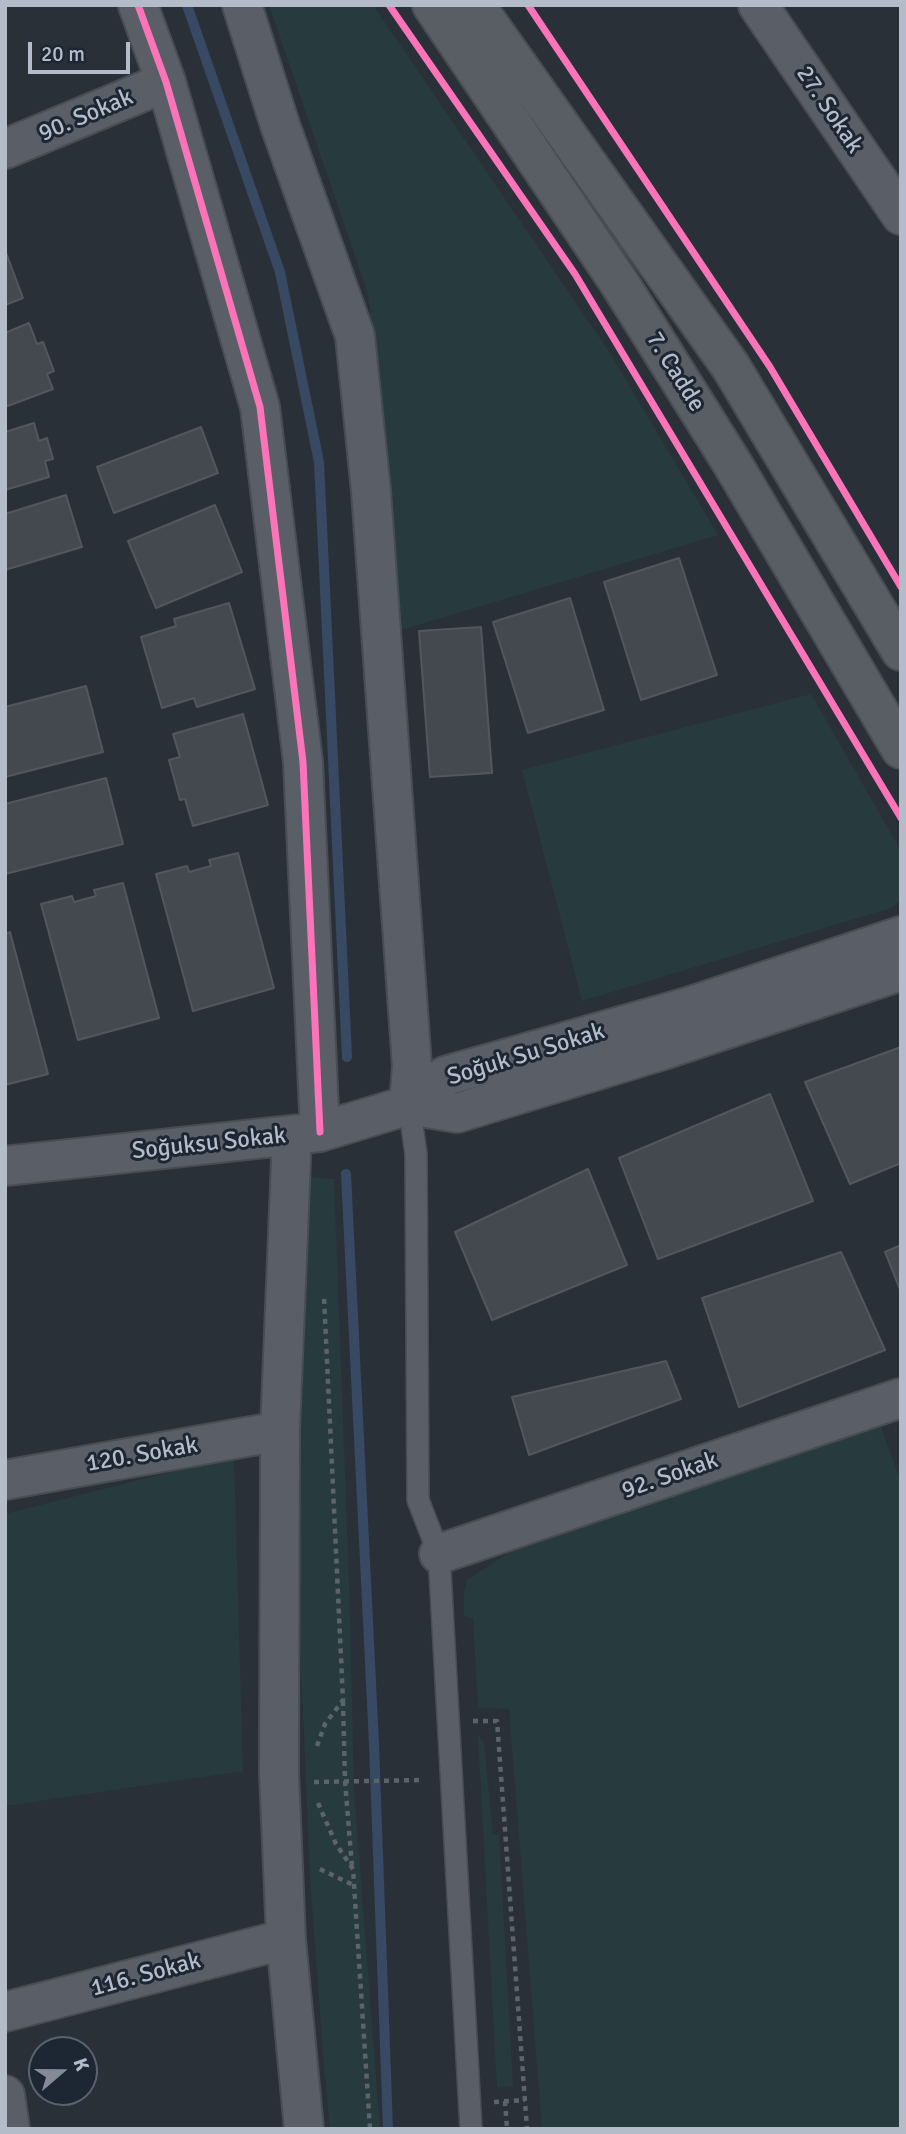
<!DOCTYPE html>
<meta charset="utf-8">
<style>
body{margin:0}
#map{position:relative;width:906px;height:2134px;overflow:hidden;background:#2a3038;font-family:Signika,sans-serif}
canvas{display:block}
.frame{position:absolute;inset:0;border:7px solid #b4bcc9;pointer-events:none}
.north{position:absolute;left:28px;top:2036px;width:70px;height:70px;box-sizing:border-box;background:#1d2633;border:2px solid #59626f;border-radius:50%;rotate:70deg;font-size:19px;font-weight:700;line-height:28px;text-align:center;color:#b4bcc9}
.north::after{content:'';display:block;margin:auto;width:24px;height:32px;background:#848b96;clip-path:polygon(50% 0,100% 100%,50% 72%,0 100%)}
.scale{position:absolute;left:28px;top:42px;width:102px;height:32px;box-sizing:border-box;border:4px solid #b4bcc9;border-top:0;padding-left:9px;font-size:21px;line-height:24px;white-space:nowrap;color:#b4bcc9;-webkit-text-stroke:5px #1d2633;paint-order:stroke}
</style>
<div id="map">
<canvas width="906" height="2134"></canvas>
<div class="frame"></div>
<div class="north">K</div>
<div class="scale">20 m</div>
</div>
<script>
const ctx = document.querySelector('canvas').getContext('2d');
ctx.lineJoin = 'round';
function fillPath(path, color) { ctx.fillStyle = color; ctx.fill(path, 'evenodd'); }
const poly = rows => new Path2D(rows.map(r => 'M' + r).join(''));
function strokePath(path, color, width, dash) { ctx.strokeStyle = color; ctx.lineWidth = width; ctx.lineCap = dash ? 'butt' : 'round'; ctx.setLineDash(dash || []); ctx.stroke(path); }
function label(font, color, halo, rows, align = 'center') {
  ctx.font = font + ' Signika,sans-serif'; ctx.lineWidth = 6; ctx.setLineDash([]); ctx.textBaseline = 'middle'; ctx.strokeStyle = halo; ctx.fillStyle = color; for (const [text, x, y, turn = 0] of rows) {
    ctx.save(); ctx.translate(x, y); ctx.rotate((+turn || 0) * Math.PI / 180); ctx.textAlign = isNaN(turn) ? turn : align; if (halo) ctx.strokeText(text, 0, 0); ctx.fillText(text, 0, 0); ctx.restore();
  }
}
fillPath(poly([
 [269,5,373,5,610,353,718,535,398,631,368,294],
 [811,694,900,849,901,900,891,908,582,1001,522,770],
 [307,1177,334,1179,349,1581,354,1789,380,2129,330,2129,323,2056,310,1876,298,1595],
 [881,1427,901,1482,901,2129,542,2129,509,1709,478,1708,473,1618,464,1616,464,1591,467,1580,525,1542,841,1436],
 [234,1456,243,1771,5,1806,5,1514],
 [478,1736,484,1743,493,1835,499,1834,513,2086,497,2088]
]), '#273a3e');
strokePath(poly([
 [187,5,280,272,319,462,347,1057],
 [346,1174,374,1744,388,2129]
]), '#384963', 10);
const building = poly([
 [5,250,23,298,5,305,5,250],
 [29,323,37,344,43,342,54,371,47,374,53,389,5,407,5,333,29,323],
 [34,423,39,441,47,438,53,459,45,461,49,477,5,490,5,432,34,423],
 [201,427,218,473,114,513,97,467,201,427],
 [66,495,82,547,5,570,5,514,66,495],
 [215,505,242,572,156,608,128,541,215,505],
 [679,558,717,675,641,700,604,582,679,558],
 [570,598,604,710,528,733,493,622,570,598],
 [229,603,255,689,197,707,194,698,162,708,141,637,176,626,174,619,229,603],
 [481,627,492,773,430,777,419,631,481,627],
 [86,686,103,752,5,777,5,707,86,686],
 [243,714,268,805,193,826,185,799,180,800,169,760,180,757,173,734,243,714],
 [106,778,123,844,5,874,5,804,106,778],
 [238,853,274,988,193,1011,156,874,187,866,189,872,211,866,209,860,238,853],
 [123,883,159,1018,78,1040,41,904,72,896,74,902,96,896,94,890,123,883],
 [10,932,48,1074,5,1085,5,934,10,932],
 [901,1047,901,1163,850,1184,805,1082,901,1047],
 [770,1094,813,1201,658,1259,619,1158,770,1094],
 [588,1169,627,1265,492,1320,455,1232,588,1169],
 [901,1245,901,1292,885,1252,901,1245],
 [841,1252,885,1350,739,1407,702,1298,841,1252],
 [666,1361,681,1399,529,1455,512,1397,666,1361]
]);
fillPath(building, '#444950');
strokePath(building, '#52575f', 2);
const lane = poly([
 [409,1105,416,1154,418,1500,439,1554,471,2129]
]);
const street = poly([
 [138,5,166,82,260,407,303,762,320,1132],
 [242,5,280,125,355,336,371,491,412,1066,409,1105],
 [758,5,901,215],
 [5,149,166,82],
 [409,1105,457,1113,660,1051,901,971],
 [292,1135,280,1431,279,1773,286,1939,304,2129],
 [5,1166,320,1132,409,1105,445,1076,688,1007,901,936],
 [5,1480,280,1431],
 [439,1554,901,1398],
 [5,2012,286,1939],
 [5,2095,10,2129]
]);
const secondary = poly([
 [432,5,620,284,732,463,901,749],
 [475,5,731,367,901,651]
]);
strokePath(lane, '#484c53', 24);
strokePath(street, '#484c53', 42);
strokePath(secondary, '#484c53', 42);
strokePath(poly([
 [343,1701,345,1781,352,1867],
 [473,1721,497,1721,527,2129],
 [317,1746,325,1724,343,1700,324,1297],
 [314,1782,424,1780],
 [318,1803,336,1844,353,1869,370,2129],
 [320,1869,353,1885],
 [505,2101,507,2129],
 [494,2102,525,2100]
]), '#5d636a', 4.5, [5, 5]);
strokePath(lane, '#5a5e66', 21);
strokePath(street, '#5a5e66', 38);
strokePath(secondary, '#595d64', 38);
strokePath(poly([
 [138,5,166,82,260,407,303,762,320,1132],
 [389,5,575,274,901,818],
 [528,5,770,367,901,587]
]), '#fb73b8', 7);
label('24px', '#b4bcc9', '#1d2633', [
 ["27. Sokak",829,110,56],
 ["90. Sokak",86,116,-23],
 ["7. Cadde",675,372,58],
 ["Soğuk Su Sokak",526,1055,-17],
 ["Soğuksu Sokak",209,1144,-6],
 ["120. Sokak",142,1455,-10],
 ["92. Sokak",670,1476,-19],
 ["116. Sokak",146,1975,-15]
]);
</script>
